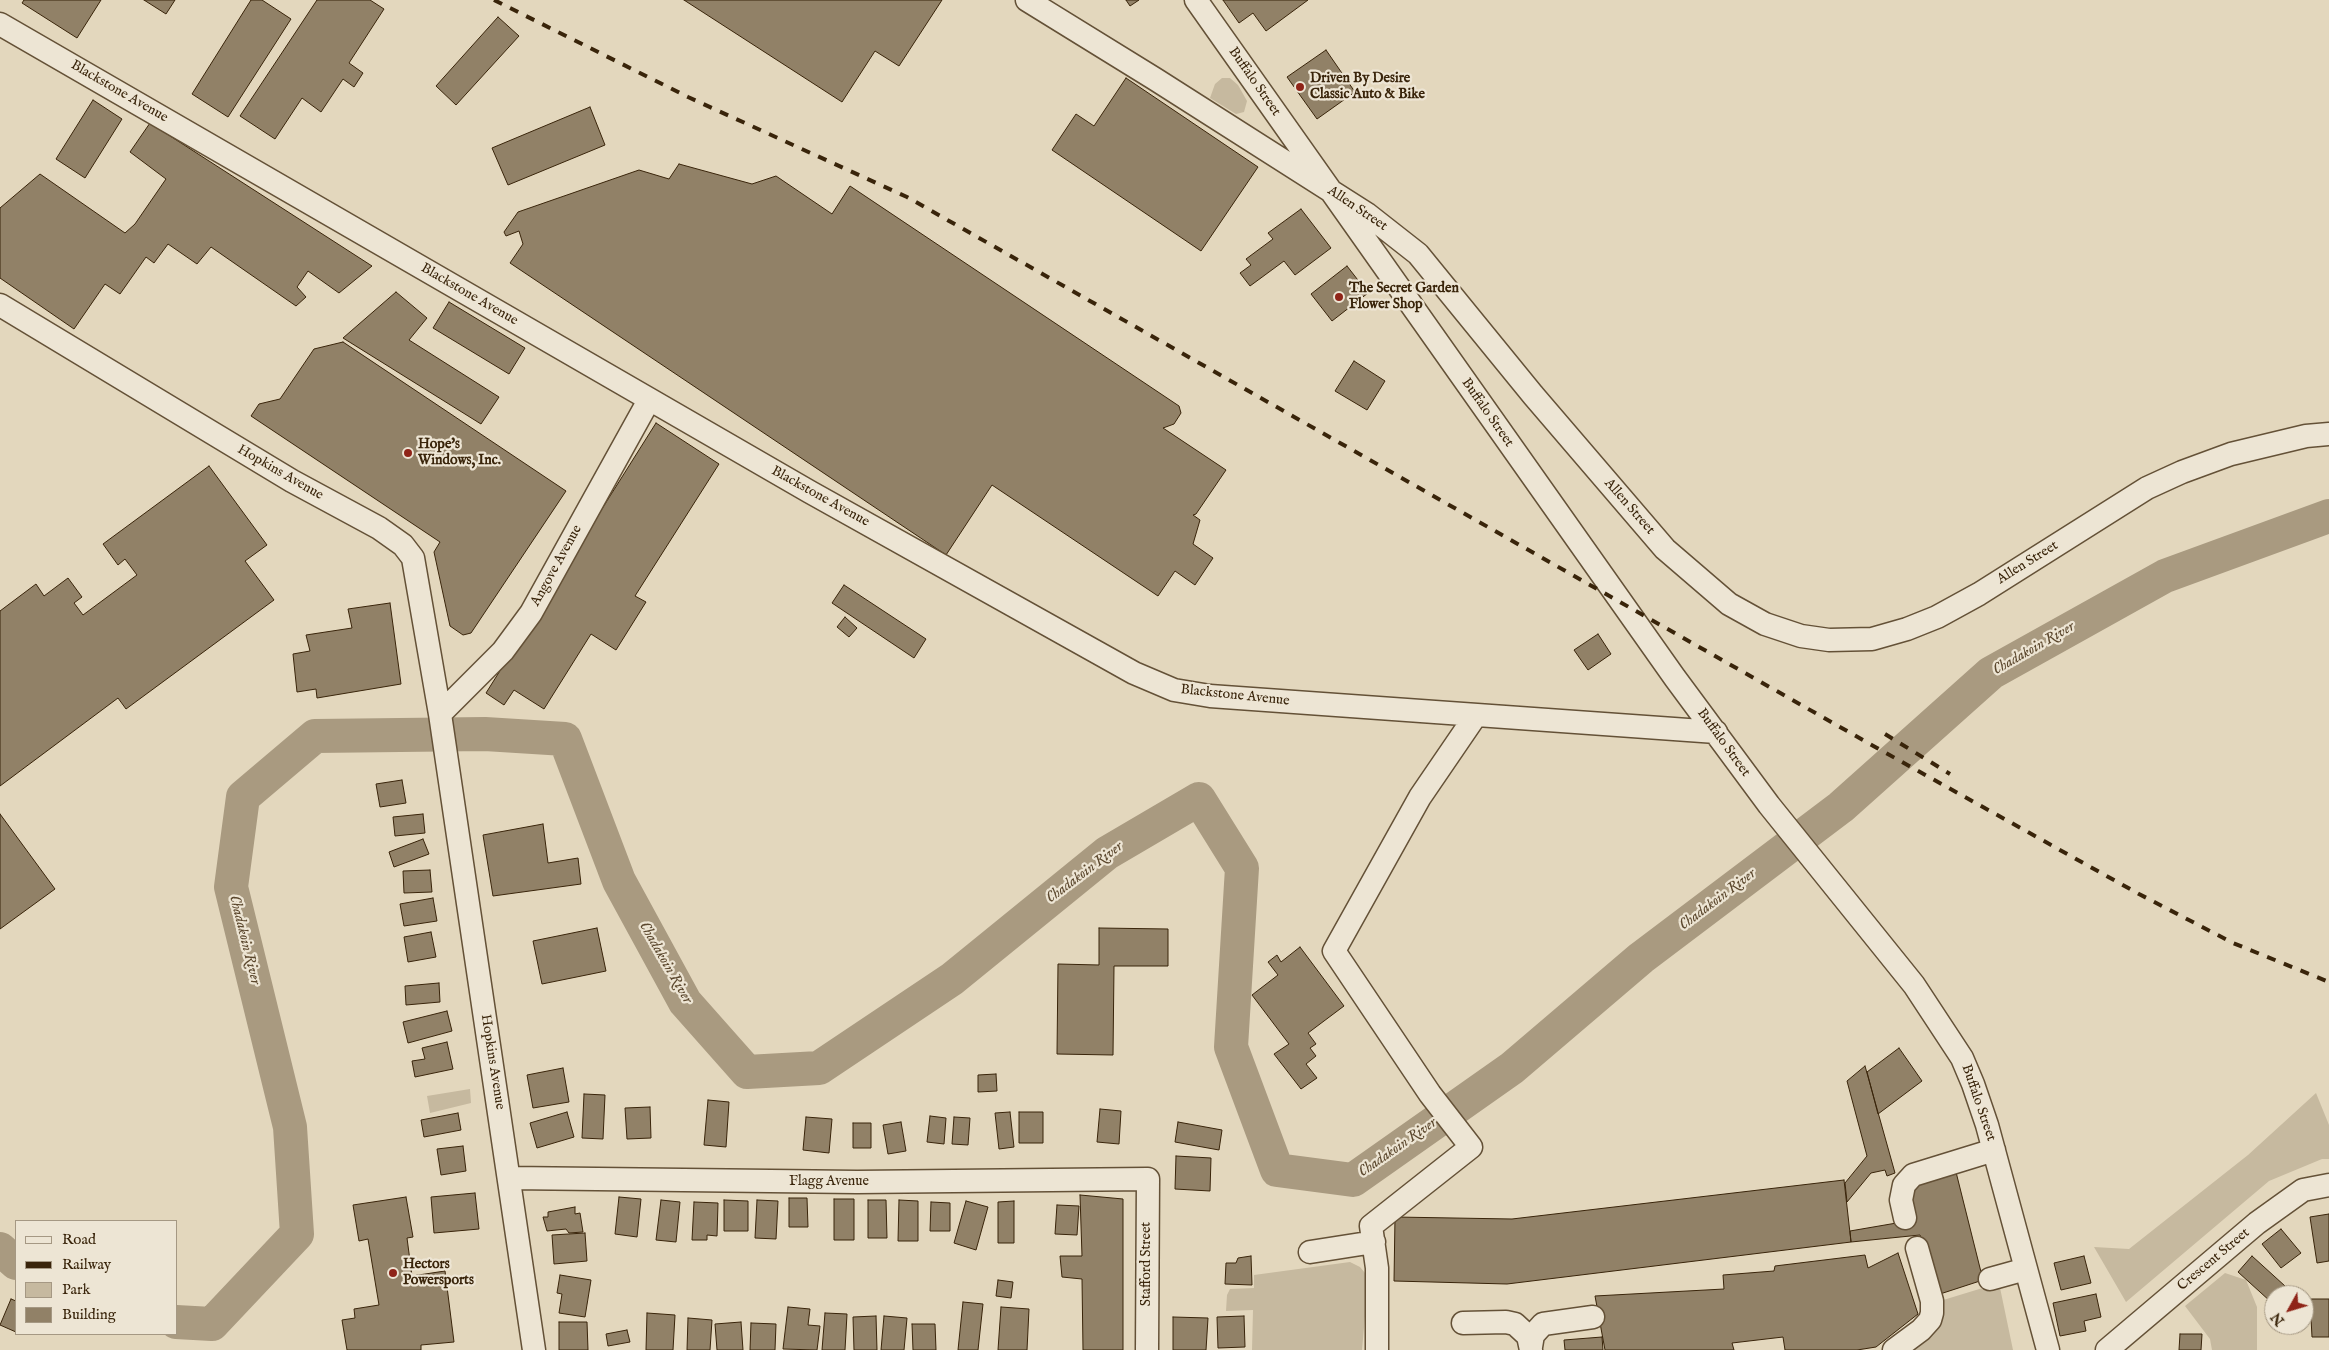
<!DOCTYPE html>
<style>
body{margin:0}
#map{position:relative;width:2329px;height:1350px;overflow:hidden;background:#e3d7bd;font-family:"IM FELL English",serif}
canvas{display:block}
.legend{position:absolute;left:15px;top:1220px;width:162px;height:115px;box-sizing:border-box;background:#ede5d4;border:1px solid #a59883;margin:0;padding:6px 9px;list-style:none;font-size:15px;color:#39240a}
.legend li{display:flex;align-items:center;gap:10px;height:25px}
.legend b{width:25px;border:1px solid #a59883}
.north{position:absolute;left:2264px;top:1285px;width:50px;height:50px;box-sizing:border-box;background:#ede5d4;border:1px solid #a59883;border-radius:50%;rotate:231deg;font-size:14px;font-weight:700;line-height:20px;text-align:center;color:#39240a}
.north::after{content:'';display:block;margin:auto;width:18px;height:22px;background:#8f2418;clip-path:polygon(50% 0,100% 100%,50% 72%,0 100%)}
</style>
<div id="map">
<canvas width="2329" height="1350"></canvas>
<ul class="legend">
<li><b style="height:6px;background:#ede5d4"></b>Road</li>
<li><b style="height:6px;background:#39240a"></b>Railway</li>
<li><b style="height:14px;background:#c6b99f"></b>Park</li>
<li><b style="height:14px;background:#918167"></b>Building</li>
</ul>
<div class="north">N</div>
</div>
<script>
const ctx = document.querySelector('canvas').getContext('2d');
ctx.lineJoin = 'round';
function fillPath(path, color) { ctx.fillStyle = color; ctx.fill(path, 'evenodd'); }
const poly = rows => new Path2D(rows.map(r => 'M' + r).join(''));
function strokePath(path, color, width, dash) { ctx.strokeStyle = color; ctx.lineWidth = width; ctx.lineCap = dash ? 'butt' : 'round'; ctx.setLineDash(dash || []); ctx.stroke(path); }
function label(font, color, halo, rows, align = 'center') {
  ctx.font = font + ' "IM FELL English",serif'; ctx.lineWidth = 4.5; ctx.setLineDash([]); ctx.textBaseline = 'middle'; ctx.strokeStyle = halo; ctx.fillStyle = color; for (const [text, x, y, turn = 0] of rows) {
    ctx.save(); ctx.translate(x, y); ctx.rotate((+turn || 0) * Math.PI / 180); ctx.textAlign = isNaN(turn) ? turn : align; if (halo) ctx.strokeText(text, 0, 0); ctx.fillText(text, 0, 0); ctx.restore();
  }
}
fillPath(poly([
 [1222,78,1230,78,1238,85,1247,101,1244,112,1236,114,1210,98,1215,84],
 [470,1089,471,1103,430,1113,427,1096],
 [2316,1093,2329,1125,2329,1159,2322,1159,2269,1181,2126,1302,2094,1247,2129,1249,2248,1155],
 [1350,1262,1360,1267,1365,1273,1368,1282,1362,1350,1252,1350,1253,1310,1226,1311,1227,1295,1230,1289,1254,1288,1254,1275],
 [2225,1273,2246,1280,2257,1307,2257,1350,2212,1350,2210,1339,2185,1306],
 [1999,1283,2013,1350,1909,1350,1940,1301]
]), '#c6b99f');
strokePath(poly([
 [0,1249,16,1263],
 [176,1322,212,1324,297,1234,290,1127,231,887,243,797,315,736,485,734,565,739,619,881,685,1002,747,1072,819,1068,952,979,1107,853,1199,799,1242,868,1231,1047,1277,1170,1353,1180,1512,1068,1641,958,1841,807,1991,673,2165,576,2329,516]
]), '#a99a80', 34);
const building = poly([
 [24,0,101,0,77,38,22,3,24,0],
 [144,0,175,0,166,14,144,0],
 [251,0,262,0,291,19,228,117,192,94,251,0],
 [317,0,370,0,384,9,349,63,363,73,354,87,343,79,321,112,302,98,275,139,240,116,317,0],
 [684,0,942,0,899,66,875,51,842,102,684,0],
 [1126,0,1139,0,1130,6,1126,0],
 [1223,0,1308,0,1266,31,1253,13,1239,23,1223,0],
 [498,17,519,36,456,105,436,86,498,17],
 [1326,50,1355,92,1317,119,1287,77,1326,50],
 [1126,78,1258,167,1201,251,1052,150,1076,114,1094,126,1126,78],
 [93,100,122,119,85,178,56,159,93,100],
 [590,107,605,145,508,185,492,148,590,107],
 [150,123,372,266,339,293,308,271,297,287,306,297,296,306,211,247,197,264,168,244,154,263,146,257,120,294,105,284,74,329,0,278,0,208,40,174,125,233,135,224,166,179,130,152,150,123],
 [679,164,752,184,776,176,832,214,850,186,1179,406,1181,413,1174,424,1163,428,1226,470,1196,514,1193,515,1200,520,1193,544,1213,558,1195,585,1175,571,1158,596,992,485,946,555,510,263,523,244,519,231,506,236,504,232,518,212,639,170,669,179,679,164],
 [1301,209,1331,248,1295,275,1284,261,1250,286,1240,273,1251,265,1246,259,1273,239,1268,233,1301,209],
 [1347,266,1368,293,1332,321,1311,294,1347,266],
 [396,292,427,318,409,340,499,397,481,424,343,338,396,292],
 [449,302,525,348,509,374,433,328,449,302],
 [343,342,566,491,471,633,463,635,450,626,434,552,440,542,251,416,259,404,280,399,314,349,343,342],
 [1354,361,1385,381,1367,410,1335,391,1354,361],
 [656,423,719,464,635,596,646,602,616,650,591,634,544,709,514,690,504,705,486,693,656,423],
 [209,466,267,545,245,561,274,600,126,709,118,698,0,786,0,611,36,584,44,596,68,578,82,597,74,603,83,615,137,575,125,559,118,565,103,544,209,466],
 [844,585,926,639,914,658,832,603,844,585],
 [390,603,401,684,317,698,316,689,297,692,293,654,310,651,306,635,352,628,348,609,390,603],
 [845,617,857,628,849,637,837,627,845,617],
 [1598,634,1611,654,1588,670,1574,650,1598,634],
 [402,780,406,803,380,807,376,784,402,780],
 [0,814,55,889,0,929,0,814],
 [423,814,425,833,395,836,393,817,423,814],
 [543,824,548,863,578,858,581,884,493,896,483,835,543,824],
 [423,839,429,854,394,867,389,852,423,839],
 [430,870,432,892,404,893,403,871,430,870],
 [433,898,437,921,404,926,400,904,433,898],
 [597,928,606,971,542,984,533,941,597,928],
 [1099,928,1168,929,1168,966,1114,966,1113,1055,1057,1054,1058,964,1099,965,1099,928],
 [431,932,436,957,408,962,404,937,431,932],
 [1300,947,1344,1006,1308,1033,1316,1044,1310,1048,1316,1056,1306,1064,1317,1078,1301,1089,1274,1054,1289,1044,1252,995,1278,975,1268,962,1277,955,1281,962,1300,947],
 [439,983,440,1002,406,1005,405,986,439,983],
 [447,1011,452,1031,408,1043,403,1022,447,1011],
 [447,1042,453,1069,415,1077,412,1061,425,1059,422,1048,447,1042],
 [1899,1048,1922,1081,1878,1114,1867,1072,1899,1048],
 [1865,1066,1895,1173,1887,1176,1885,1170,1871,1173,1847,1202,1845,1183,1867,1156,1847,1081,1865,1066],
 [563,1068,569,1102,533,1108,527,1075,563,1068],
 [996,1074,997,1091,978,1092,978,1075,996,1074],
 [584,1094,605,1095,603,1139,582,1138,584,1094],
 [708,1100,729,1102,726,1147,704,1145,708,1100],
 [650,1107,651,1138,627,1139,625,1108,650,1107],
 [1100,1109,1121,1111,1119,1144,1097,1142,1100,1109],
 [567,1112,574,1137,537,1148,530,1123,567,1112],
 [1010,1112,1014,1147,999,1149,995,1113,1010,1112],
 [1019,1112,1043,1112,1043,1143,1019,1143,1019,1112],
 [458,1113,461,1130,424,1137,421,1120,458,1113],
 [930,1116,946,1118,944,1144,927,1142,930,1116],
 [806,1117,832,1119,829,1153,803,1150,806,1117],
 [954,1117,970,1118,968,1145,952,1144,954,1117],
 [901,1122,906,1151,888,1154,883,1125,901,1122],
 [1178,1122,1222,1130,1219,1150,1175,1142,1178,1122],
 [853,1123,871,1123,871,1148,853,1148,853,1123],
 [463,1146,466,1171,441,1175,437,1149,463,1146],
 [1176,1156,1211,1158,1210,1191,1175,1189,1176,1156],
 [1956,1172,1983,1280,1940,1294,1920,1235,1851,1242,1850,1231,1914,1220,1908,1187,1956,1172],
 [1844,1180,1851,1242,1507,1284,1394,1281,1395,1217,1512,1219,1844,1180],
 [475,1193,479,1229,434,1233,431,1197,475,1193],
 [1080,1195,1123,1199,1123,1350,1083,1350,1082,1279,1062,1277,1060,1256,1082,1256,1080,1195],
 [406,1197,413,1237,407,1238,412,1276,445,1271,454,1342,421,1345,421,1350,347,1350,342,1320,355,1318,354,1309,379,1305,368,1239,359,1241,353,1205,406,1197],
 [619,1197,641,1199,637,1237,615,1234,619,1197],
 [789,1198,807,1198,808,1227,789,1227,789,1198],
 [834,1199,854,1199,854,1240,834,1240,834,1199],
 [661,1200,680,1202,676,1242,656,1240,661,1200],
 [724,1200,748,1201,748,1231,724,1231,724,1200],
 [757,1200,778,1201,776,1239,755,1238,757,1200],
 [868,1200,886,1200,887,1238,868,1238,868,1200],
 [899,1200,918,1201,918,1241,898,1241,899,1200],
 [966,1201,988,1207,976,1250,954,1243,966,1201],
 [1014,1201,1014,1243,998,1243,998,1202,1014,1201],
 [694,1202,718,1203,717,1236,707,1235,707,1240,692,1240,694,1202],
 [931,1202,950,1203,950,1231,930,1231,931,1202],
 [1057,1205,1079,1206,1077,1235,1055,1234,1057,1205],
 [575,1207,575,1214,580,1213,583,1232,569,1233,566,1229,547,1231,543,1217,548,1217,548,1212,575,1207],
 [2329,1214,2329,1261,2317,1263,2310,1217,2329,1214],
 [2281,1229,2301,1253,2281,1268,2262,1244,2281,1229],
 [585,1233,587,1261,554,1264,552,1235,585,1233],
 [1898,1253,1918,1314,1876,1347,1857,1350,1785,1350,1783,1337,1732,1343,1734,1350,1605,1350,1595,1296,1724,1289,1723,1275,1774,1271,1775,1266,1865,1255,1868,1268,1898,1253],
 [1251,1256,1252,1285,1225,1284,1226,1263,1236,1263,1238,1258,1251,1256],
 [2084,1256,2091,1283,2061,1290,2054,1263,2084,1256],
 [2252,1256,2285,1286,2277,1295,2274,1295,2271,1302,2238,1272,2252,1256],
 [560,1275,591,1280,585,1317,559,1313,562,1294,557,1293,560,1275],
 [998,1280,1013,1282,1011,1298,996,1296,998,1280],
 [2096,1294,2101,1317,2084,1321,2086,1331,2060,1336,2053,1303,2096,1294],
 [11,1299,16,1301,16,1332,0,1325,11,1299],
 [2310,1299,2329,1299,2329,1337,2312,1337,2310,1299],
 [963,1302,983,1304,978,1350,958,1350,963,1302],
 [788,1307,810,1309,808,1325,820,1326,817,1350,783,1349,788,1307],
 [1001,1307,1029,1309,1027,1350,998,1350,1001,1307],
 [647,1313,675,1315,673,1350,646,1350,647,1313],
 [825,1313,847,1314,845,1350,822,1350,825,1313],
 [876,1316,877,1350,854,1350,853,1317,876,1316],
 [884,1316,907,1318,904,1350,881,1350,884,1316],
 [1244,1316,1245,1347,1218,1348,1217,1317,1244,1316],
 [1173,1317,1208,1318,1206,1350,1173,1350,1173,1317],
 [688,1318,712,1320,710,1350,687,1350,688,1318],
 [559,1322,587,1322,588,1350,559,1350,559,1322],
 [741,1322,743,1350,717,1350,715,1324,741,1322],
 [751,1323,776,1324,775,1350,750,1350,751,1323],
 [912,1324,935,1324,936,1350,913,1350,912,1324],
 [627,1330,630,1342,608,1346,606,1334,627,1330],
 [2180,1334,2202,1334,2201,1350,2179,1350,2180,1334],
 [1602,1337,1603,1350,1565,1350,1564,1340,1602,1337]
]);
fillPath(building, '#918167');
strokePath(building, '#39240a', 1);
const minor = poly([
 [1027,0,1155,79,1367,214,1418,254,1533,395,1665,549,1729,604,1765,624,1801,636,1829,640,1872,639,1907,629,1937,617,1979,594,2147,488,2182,472,2231,454,2306,436,2329,434],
 [1196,0,1675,678,1769,805,1914,985,1962,1058,1973,1084,1987,1125,2048,1350],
 [0,24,810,492,1134,673,1174,690,1210,696,1716,732],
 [0,305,292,481,379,528,403,545,413,558,440,714,534,1350],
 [440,714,503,651,531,613,649,400],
 [510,1178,857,1182,1148,1179,1147,1350],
 [1905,1218,1901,1200,1904,1185,1913,1175,1994,1150],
 [1310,1252,1374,1242],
 [1990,1279,2026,1269],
 [1463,1323,1506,1322,1515,1324,1528,1336,1531,1350],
 [1531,1347,1533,1335,1543,1324,1593,1317],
 [1377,1350,1377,1268,1371,1226,1471,1147,1430,1094,1334,951,1420,797,1476,715],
 [1894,1350,1921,1330,1930,1320,1932,1313,1932,1301,1917,1248],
 [2107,1350,2257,1223,2303,1190,2329,1185]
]);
strokePath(minor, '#645137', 25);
strokePath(minor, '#ede5d4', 22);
strokePath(poly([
 [494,0,688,97,907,197,1877,748,2139,894,2233,943,2329,982],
 [1885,734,1950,774]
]), '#39240a', 4, [9, 9]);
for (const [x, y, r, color] of [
 [1300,87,5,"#8f2418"],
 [1339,297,5,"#8f2418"],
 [408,453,5,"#8f2418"],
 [393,1273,5,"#8f2418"]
]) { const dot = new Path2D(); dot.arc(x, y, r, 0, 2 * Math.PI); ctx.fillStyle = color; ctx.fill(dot); strokePath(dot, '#ede5d4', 2); }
label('bold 14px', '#39240a', '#ede5d4', [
 ["Driven By Desire",1310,79],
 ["Classic Auto & Bike",1310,95],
 ["The Secret Garden",1349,289],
 ["Flower Shop",1349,305],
 ["Hope's",418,445],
 ["Windows, Inc.",418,461],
 ["Hectors",403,1265],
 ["Powersports",403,1281]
], 'left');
label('14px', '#39240a', '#ede5d4', [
 ["Buffalo Street",1254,82,55],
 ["Blackstone Avenue",119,92,30],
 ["Allen Street",1357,209,34],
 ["Blackstone Avenue",469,295,30],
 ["Buffalo Street",1487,413,55],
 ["Hopkins Avenue",280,473,30],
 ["Blackstone Avenue",820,497,29],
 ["Allen Street",1629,507,49],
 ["Allen Street",2028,563,-32],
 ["Angove Avenue",557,566,-61],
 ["Blackstone Avenue",1235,696,6],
 ["Buffalo Street",1723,743,54],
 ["Hopkins Avenue",492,1062,81],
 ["Buffalo Street",1978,1103,71],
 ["Flagg Avenue",829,1182],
 ["Crescent Street",2214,1260,-40],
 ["Stafford Street",1147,1264,-90]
]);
label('italic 15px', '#5b472d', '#ede5d4', [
 ["Chadakoin River",2034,649,-30],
 ["Chadakoin River",1085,873,-37],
 ["Chadakoin River",1718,900,-37],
 ["Chadakoin River",244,940,76],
 ["Chadakoin River",665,963,60],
 ["Chadakoin River",1398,1148,-35]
]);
</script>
